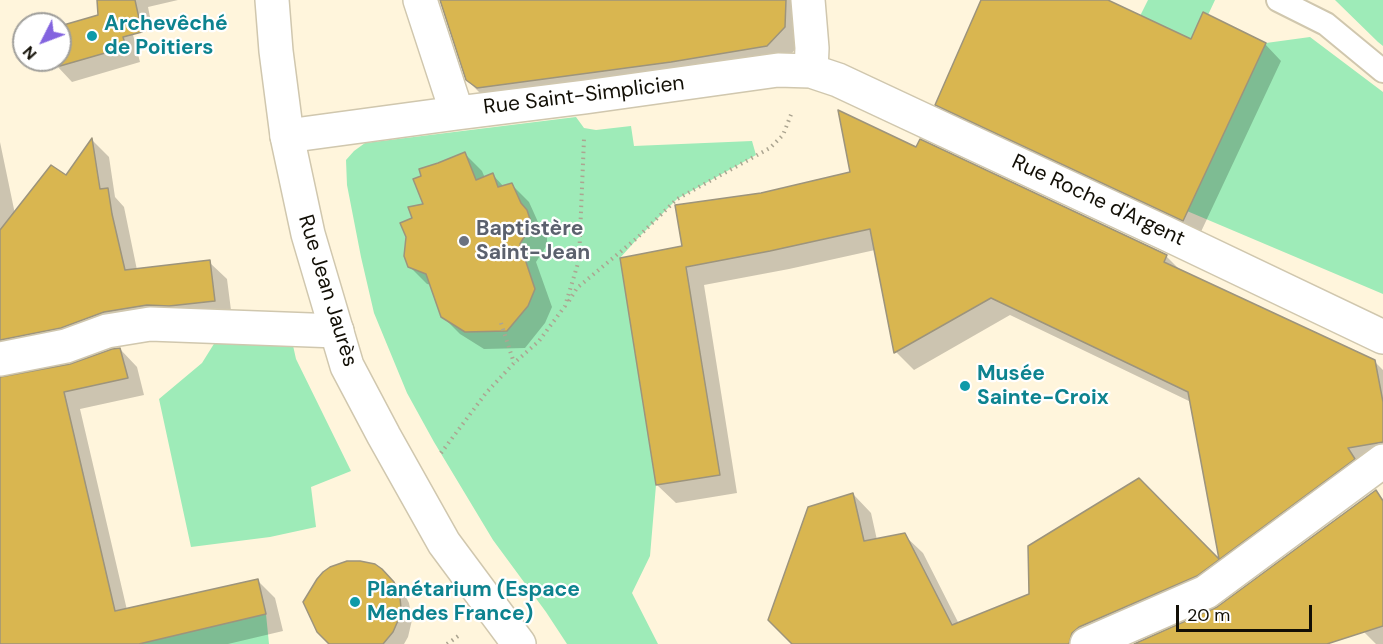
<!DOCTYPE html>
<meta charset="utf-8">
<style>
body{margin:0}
#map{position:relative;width:1383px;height:644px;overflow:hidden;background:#fff5dc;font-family:"DM Sans",sans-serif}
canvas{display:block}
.north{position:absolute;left:12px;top:12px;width:60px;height:60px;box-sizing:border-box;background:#fff;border:2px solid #a09f9b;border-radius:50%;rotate:228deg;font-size:16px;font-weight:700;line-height:24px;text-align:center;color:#120f06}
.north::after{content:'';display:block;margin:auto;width:21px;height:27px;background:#8364df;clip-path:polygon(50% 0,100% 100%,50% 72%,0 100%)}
.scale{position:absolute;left:1176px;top:605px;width:136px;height:27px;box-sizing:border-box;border:3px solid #120f06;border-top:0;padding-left:8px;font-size:18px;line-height:21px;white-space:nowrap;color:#120f06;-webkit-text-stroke:4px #fff;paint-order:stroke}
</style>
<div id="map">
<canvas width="1383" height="644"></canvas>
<div class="north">N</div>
<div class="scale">20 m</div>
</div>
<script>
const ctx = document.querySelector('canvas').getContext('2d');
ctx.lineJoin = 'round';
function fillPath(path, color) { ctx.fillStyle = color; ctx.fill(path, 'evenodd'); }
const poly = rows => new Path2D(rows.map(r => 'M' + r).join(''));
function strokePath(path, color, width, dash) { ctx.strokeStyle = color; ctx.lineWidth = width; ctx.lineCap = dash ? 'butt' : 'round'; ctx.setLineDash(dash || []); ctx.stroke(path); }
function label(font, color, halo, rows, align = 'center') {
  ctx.font = font + ' "DM Sans",sans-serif'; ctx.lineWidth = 4.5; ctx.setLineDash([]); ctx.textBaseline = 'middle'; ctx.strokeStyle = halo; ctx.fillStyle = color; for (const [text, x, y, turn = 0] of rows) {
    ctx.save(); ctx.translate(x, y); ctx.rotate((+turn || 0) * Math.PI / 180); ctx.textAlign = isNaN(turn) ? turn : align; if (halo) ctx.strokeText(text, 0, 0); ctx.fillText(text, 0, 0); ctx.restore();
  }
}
fillPath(poly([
 [1148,0,1215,0,1208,15,1191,39,1140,16],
 [1335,0,1383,0,1383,46,1378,42],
 [1310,37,1383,92,1383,294,1187,211,1266,43],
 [576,117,584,128,596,130,631,126,634,146,752,141,756,155,677,199,638,238,620,258,656,485,650,556,632,593,658,644,567,644,546,612,493,540,434,442,407,393,374,313,361,257,347,185,346,160,354,151,365,143],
 [217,339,292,341,296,359,351,471,311,487,316,527,270,537,191,547,159,399,202,363],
 [266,614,269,644,139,644]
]), '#9eebb8');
fillPath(poly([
 [98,0,178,0,148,7,151,22,131,27,140,62,72,82,57,66,55,60,60,60,60,27,100,16],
 [442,0,815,0,801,43,784,62,484,97,467,80],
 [983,0,1104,0,1192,41,1265,44,1281,61,1199,236,953,121,937,104],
 [92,140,109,157,115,197,124,207,137,270,209,262,227,279,232,318,0,369,0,142,15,214,66,177],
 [917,149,1166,256,1182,272,1374,361,1383,370,1383,463,1326,512,1308,494,1260,471,1281,545,1100,644,794,644,853,494,871,513,877,540,904,535,923,553,959,624,1031,595,1138,480,1221,563,1191,402,1010,315,914,370,896,352,875,250,789,269,704,285,737,493,676,503,657,485,683,247,761,194,852,173],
 [464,153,482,171,485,178,493,175,504,187,512,185,529,202,538,222,544,229,547,237,547,245,536,262,552,307,545,323,525,348,484,349,460,334,442,316,432,285,427,284,409,266,425,205],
 [120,349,137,367,144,395,80,409,127,610,258,581,275,598,283,631,228,644,26,644,0,540,0,379,70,366],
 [1375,492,1383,499,1383,644,1376,644,1364,632],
 [388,576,400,588,405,595,409,603,412,620,408,637,404,644,331,644]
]), '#0003');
const building = poly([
 [97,0,135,0,142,32,123,37,126,47,60,66,60,26,98,15,97,0],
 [440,0,786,0,785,27,767,46,671,62,477,88,466,80,440,0],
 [981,0,1108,0,1191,39,1203,12,1266,43,1183,221,935,105,981,0],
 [838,110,916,147,920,139,1167,255,1164,262,1375,360,1383,402,1383,442,1348,448,1355,459,1197,576,1079,627,1072,633,1069,644,792,644,768,620,808,507,853,493,864,541,905,533,952,625,1029,594,1028,546,1139,478,1219,559,1188,392,991,298,894,353,870,229,770,251,686,267,720,475,656,485,620,258,682,246,675,205,761,193,850,172,838,110],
 [92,138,100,189,108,188,112,214,125,270,210,260,215,301,169,306,147,305,104,312,61,328,0,340,0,230,51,165,66,175,92,138],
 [465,152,476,180,493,173,498,187,512,183,521,203,527,210,530,219,530,227,520,244,535,289,528,306,507,331,465,332,441,317,426,274,408,267,404,256,406,237,400,223,412,218,408,207,423,204,413,179,421,176,419,169,438,163,465,152],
 [120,348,128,378,64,392,115,611,258,579,266,614,139,644,0,644,0,377,70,364,112,349,120,348],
 [1376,490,1383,501,1383,626,1327,644,1134,644,1217,607,1376,490],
 [347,561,360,561,375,564,382,569,394,582,400,598,401,608,400,616,393,632,383,644,329,644,317,632,303,602,317,579,323,572,330,567,347,561]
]);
fillPath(building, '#d9b650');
strokePath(building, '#9d947c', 1.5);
const service = poly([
 [1278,0,1326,24,1383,71]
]);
const minor = poly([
 [420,0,457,113],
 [808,0,812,48,811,71],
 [287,136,457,113,585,97,778,70,811,71,838,80,1165,233,1383,337],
 [0,359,66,346,107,331,150,324,337,331],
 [1087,644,1206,592,1383,461]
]);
const tertiary = poly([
 [272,0,276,51,287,136,308,234,347,366,384,436,444,543,519,644]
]);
strokePath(service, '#d0c7ae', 26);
strokePath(minor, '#d0c7ae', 36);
strokePath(tertiary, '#d0c7ae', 36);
strokePath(poly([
 [569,301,577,288,637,238,677,199,770,148,783,135,792,112],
 [501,323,514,363],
 [441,453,486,393,514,363,539,341,565,306,579,260,584,139],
 [447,644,461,634]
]), '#aca591', 4, [1.5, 4.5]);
strokePath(service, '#fff', 22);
strokePath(minor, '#fff', 33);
strokePath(tertiary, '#fff', 33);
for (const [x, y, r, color] of [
 [92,36,6,"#0f9aa8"],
 [464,241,6,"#6b7280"],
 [965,386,6,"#0f9aa8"],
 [355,602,6,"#0f9aa8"]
]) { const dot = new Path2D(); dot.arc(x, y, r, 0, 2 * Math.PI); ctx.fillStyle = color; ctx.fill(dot); strokePath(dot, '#fff', 2); }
label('bold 21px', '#0d838f', '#fff', [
 ["Archevêché",104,24],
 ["de Poitiers",104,48],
 ["Musée",977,374],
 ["Sainte-Croix",977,398],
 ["Planétarium (Espace",367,590],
 ["Mendes France)",367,614]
], 'left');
label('21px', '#120f06', '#fff', [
 ["Rue Saint-Simplicien",584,96,-7],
 ["Rue Roche d'Argent",1098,201,25],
 ["Rue Jean Jaurès",327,291,73]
]);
label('bold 21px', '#5b616d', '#fff', [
 ["Baptistère",476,229],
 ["Saint-Jean",476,253]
], 'left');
</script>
